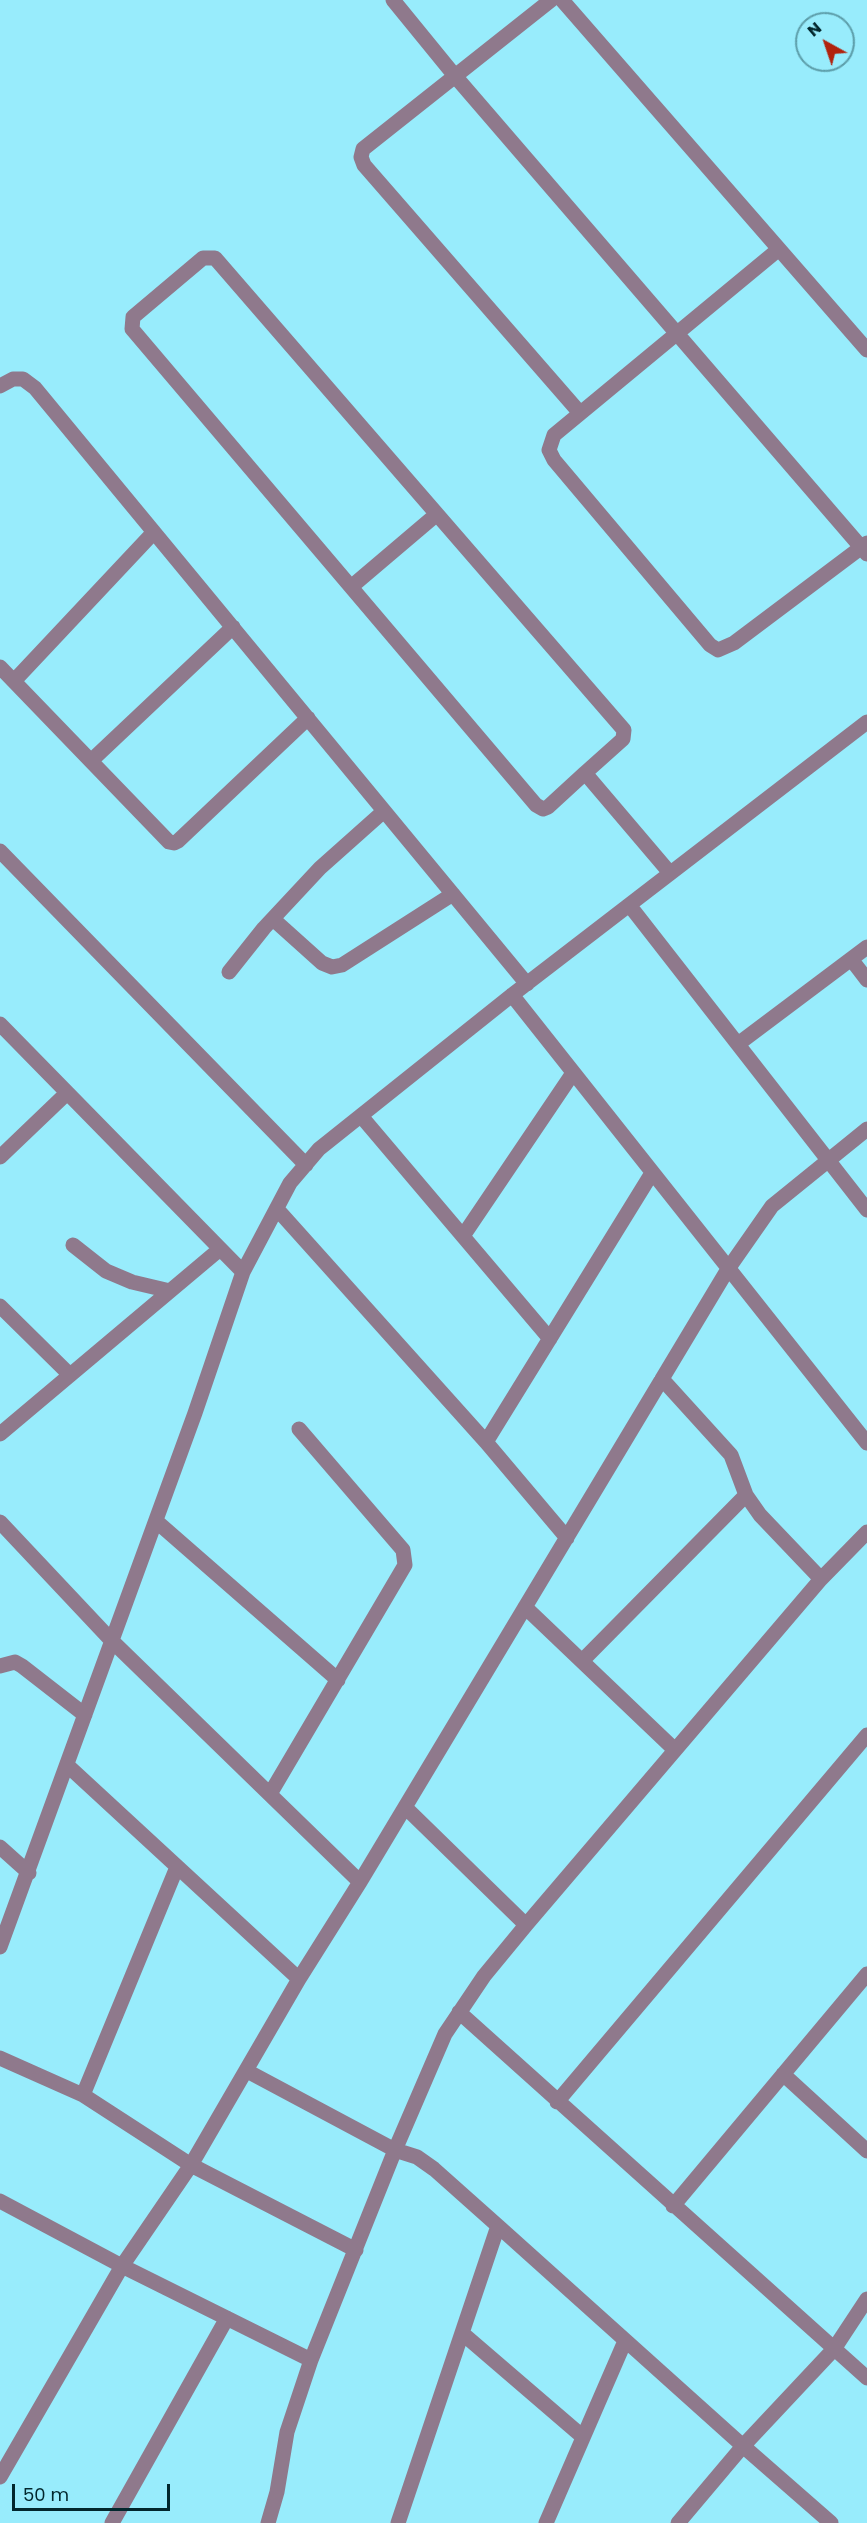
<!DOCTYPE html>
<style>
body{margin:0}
#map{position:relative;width:867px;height:2523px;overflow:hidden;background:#98ecfc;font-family:Poppins,sans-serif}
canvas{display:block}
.north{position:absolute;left:795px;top:12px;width:60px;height:60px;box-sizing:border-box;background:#98ecfc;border:2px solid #5c9da9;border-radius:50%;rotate:320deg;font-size:16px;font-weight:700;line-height:24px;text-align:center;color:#02272d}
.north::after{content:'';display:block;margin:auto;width:21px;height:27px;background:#b1230e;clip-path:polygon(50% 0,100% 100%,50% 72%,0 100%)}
.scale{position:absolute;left:12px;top:2484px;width:158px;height:27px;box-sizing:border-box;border:3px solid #02272d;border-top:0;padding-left:8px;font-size:18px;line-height:21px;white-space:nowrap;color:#02272d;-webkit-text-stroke:4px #98ecfc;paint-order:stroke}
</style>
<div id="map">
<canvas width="867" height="2523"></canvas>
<div class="north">N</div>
<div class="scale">50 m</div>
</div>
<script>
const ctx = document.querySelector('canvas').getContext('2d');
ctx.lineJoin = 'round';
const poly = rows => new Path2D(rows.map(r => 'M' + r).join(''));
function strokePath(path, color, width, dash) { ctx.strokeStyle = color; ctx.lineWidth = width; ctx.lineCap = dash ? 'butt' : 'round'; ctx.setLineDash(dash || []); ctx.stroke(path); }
strokePath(poly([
 [393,0,455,76,867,554],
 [551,0,363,149,361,157,364,165,580,413],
 [562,0,867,350],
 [779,249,554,435,549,450,554,460,710,645,718,650,734,643,867,543],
 [0,386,13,379,23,379,35,388,527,984],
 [351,587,437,514],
 [0,667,169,842,174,843,178,841,308,718],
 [14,681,154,532],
 [92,760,233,627],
 [585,773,623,739,624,730,215,258,203,258,133,317,132,329,536,805,543,809,548,807,585,773,670,873],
 [0,851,306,1165],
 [630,906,867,1210],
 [273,919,322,963,332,967,342,965,453,894],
 [851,959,867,980],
 [229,972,264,928,320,868,384,811],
 [512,995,867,1443],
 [0,1024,243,1272],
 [738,1044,867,947],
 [361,1116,550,1339],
 [0,1157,67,1093],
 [277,1209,486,1442,567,1538],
 [463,1236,573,1073],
 [73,1245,106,1271,132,1282,170,1291],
 [0,1306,70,1375],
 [662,1379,731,1455,746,1495,760,1515,821,1579],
 [0,1434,220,1249],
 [486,1442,652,1173],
 [156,1521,338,1680],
 [0,1522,112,1641,360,1882],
 [525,1607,675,1750],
 [582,1661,746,1495],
 [0,1666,15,1662,22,1666,85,1715],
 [67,1765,299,1979],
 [270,1794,405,1565,403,1550,299,1429],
 [405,1807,526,1925],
 [0,1847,29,1873],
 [0,1947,195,1413,243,1272,290,1183,319,1149,512,995,867,722],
 [459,2012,867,2378],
 [0,2058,83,2095,191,2165,356,2250],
 [247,2071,395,2150,417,2157,434,2169,498,2226],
 [783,2074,867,2151],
 [83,2095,177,1867],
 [557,2102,867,1735],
 [0,2201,122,2266,311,2360],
 [673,2206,867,1974],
 [462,2333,583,2437],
 [0,2477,122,2266,191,2165,299,1979,360,1882,728,1269,772,1206,867,1129],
 [112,2523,227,2318],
 [268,2523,277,2492,287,2432,311,2360,395,2150,445,2034,484,1976,526,1925,821,1579,867,1532],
 [398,2523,498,2226,743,2446,834,2349,867,2299],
 [546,2523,625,2341],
 [678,2523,743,2446,831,2523]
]), '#8f798c', 15);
</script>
